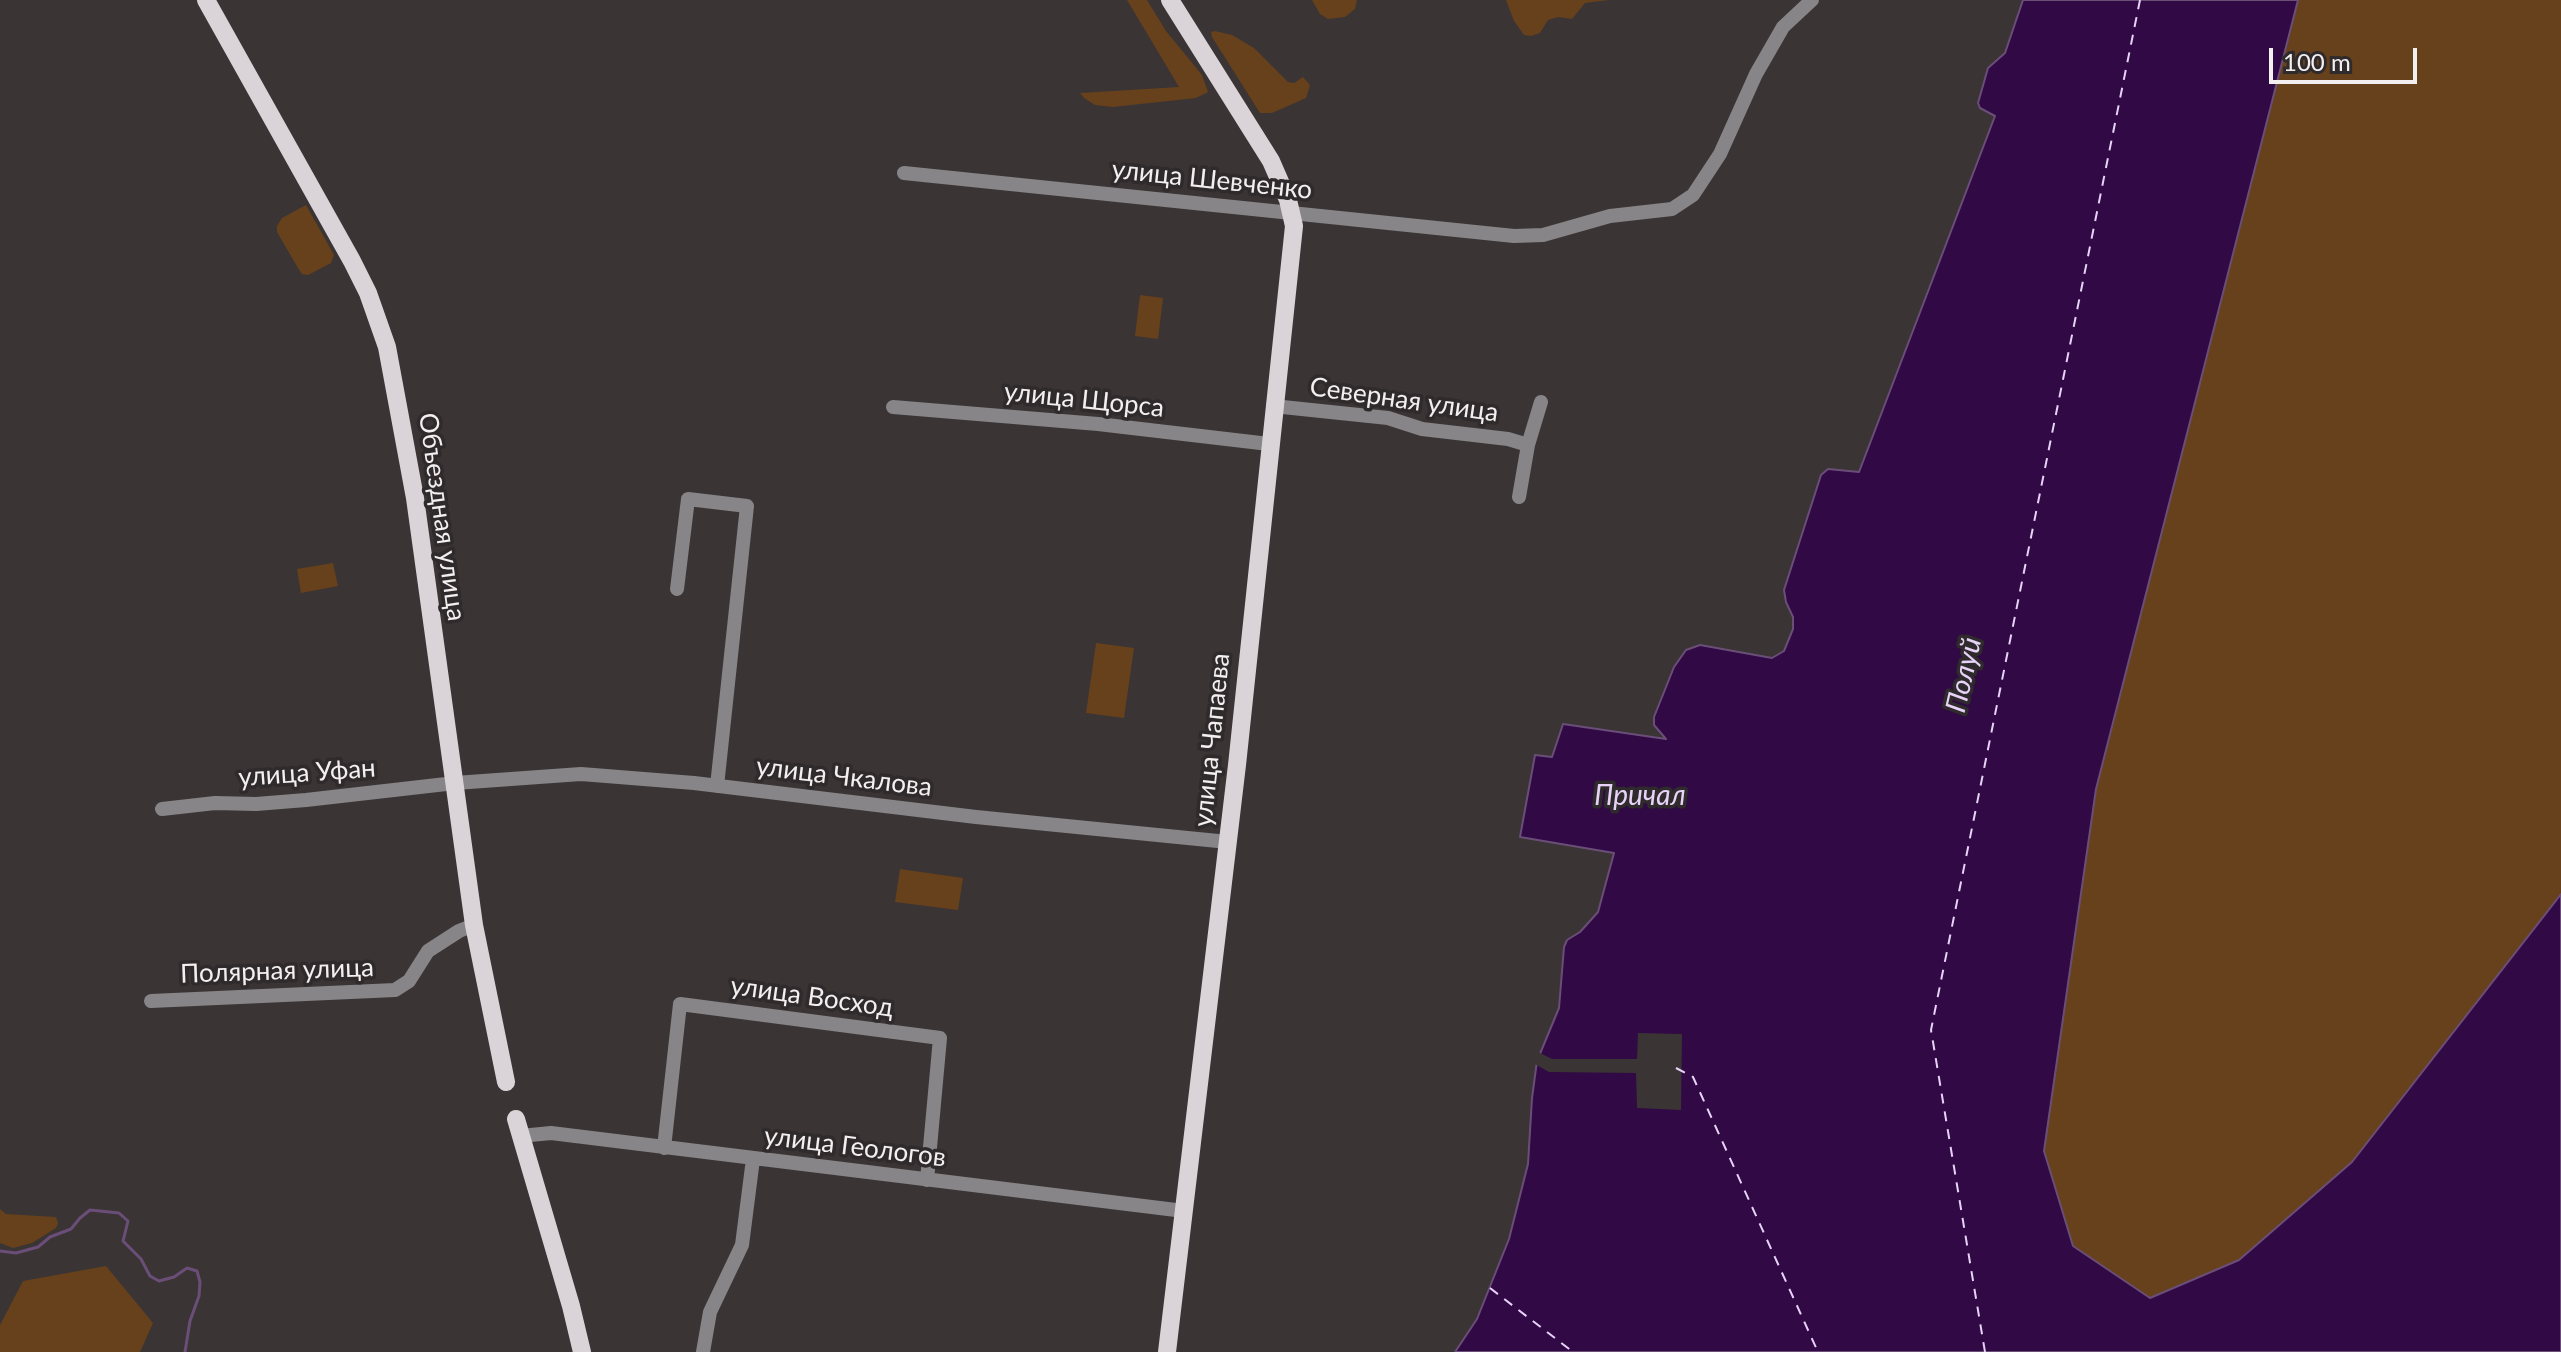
<!DOCTYPE html>
<meta charset="utf-8">
<style>
body{margin:0}
#map{position:relative;width:2561px;height:1352px;overflow:hidden;background:#3a3435;font-family:Lato,sans-serif}
canvas{display:block}
.scale{position:absolute;left:2269px;top:48px;width:148px;height:36px;box-sizing:border-box;border:4px solid #f3eff0;border-top:0;padding-left:10px;font-size:24px;line-height:28px;white-space:nowrap;color:#f3eff0;-webkit-text-stroke:6px #2f2a2b;paint-order:stroke}
</style>
<div id="map">
<canvas width="2561" height="1352"></canvas>
<div class="scale">100 m</div>
</div>
<script>
const ctx = document.querySelector('canvas').getContext('2d');
ctx.lineJoin = 'round';
function fillPath(path, color) { ctx.fillStyle = color; ctx.fill(path, 'evenodd'); }
const poly = rows => new Path2D(rows.map(r => 'M' + r).join(''));
function strokePath(path, color, width, dash) { ctx.strokeStyle = color; ctx.lineWidth = width; ctx.lineCap = dash ? 'butt' : 'round'; ctx.setLineDash(dash || []); ctx.stroke(path); }
function label(font, color, halo, rows, align = 'center') {
  ctx.font = font + ' Lato,sans-serif'; ctx.lineWidth = 7; ctx.setLineDash([]); ctx.textBaseline = 'middle'; ctx.strokeStyle = halo; ctx.fillStyle = color; for (const [text, x, y, turn = 0] of rows) {
    ctx.save(); ctx.translate(x, y); ctx.rotate((+turn || 0) * Math.PI / 180); ctx.textAlign = isNaN(turn) ? turn : align; if (halo) ctx.strokeText(text, 0, 0); ctx.fillText(text, 0, 0); ctx.restore();
  }
}
fillPath(poly([
 [1127,0,1147,0,1166,31,1202,75,1208,92,1196,98,1113,107,1095,105,1084,98,1080,93,1179,87],
 [1312,0,1357,0,1355,9,1345,17,1328,19,1320,14],
 [1506,0,1609,0,1585,3,1572,19,1558,17,1548,20,1540,33,1531,36,1524,35,1514,21],
 [2298,0,2561,0,2561,894,2352,1162,2239,1260,2150,1298,2073,1246,2044,1151,2096,789],
 [1215,31,1232,35,1254,48,1288,82,1294,83,1303,77,1310,85,1306,98,1272,113,1260,113,1212,37,1211,32],
 [306,205,334,255,331,263,308,275,302,274,298,268,277,232,277,226,282,218],
 [1140,295,1163,298,1158,339,1135,336],
 [333,563,338,586,301,593,297,569],
 [1096,643,1134,648,1124,718,1086,713],
 [900,869,963,878,958,910,895,902],
 [0,1209,6,1214,56,1217,58,1223,56,1228,32,1243,13,1248,0,1243],
 [106,1266,153,1323,140,1352,0,1352,0,1325,23,1281]
]), '#67411b');
const water = poly([
 [2023,0,2298,0,2096,789,2044,1151,2073,1246,2150,1298,2239,1260,2352,1162,2561,894,2561,1352,1455,1352,1477,1319,1509,1239,1528,1164,1532,1098,1537,1061,1559,1008,1564,947,1567,940,1580,932,1598,912,1614,853,1520,837,1535,755,1552,757,1563,724,1666,739,1654,725,1654,717,1674,667,1686,650,1700,645,1772,658,1784,651,1793,629,1793,617,1786,602,1784,590,1821,475,1828,469,1859,472,1995,116,1980,108,1978,103,1988,68,2005,53,2023,0]
]);
fillPath(water, '#300945');
strokePath(water, '#6a4e78', 2);
fillPath(poly([
 [1638,1033,1682,1034,1681,1110,1637,1108,1636,1073,1549,1072,1533,1063,1536,1051,1552,1059,1637,1059]
]), '#3a3435');
strokePath(poly([
 [0,1251,16,1253,38,1247,50,1237,71,1229,80,1218,90,1210,119,1213,128,1221,123,1241,141,1259,150,1276,159,1281,174,1277,187,1268,197,1271,200,1282,199,1296,190,1321,185,1352]
]), '#6a4e78', 3);
strokePath(poly([
 [1676,1068,1693,1077,1818,1352],
 [1490,1288,1573,1352],
 [1985,1352,1931,1030,2140,0]
]), '#e8d3f8', 2, [10, 8]);
strokePath(poly([
 [904,173,1514,236,1543,235,1610,216,1672,209,1693,195,1720,154,1756,74,1783,27,1812,0],
 [1273,406,1388,418,1422,429,1508,439,1528,445],
 [893,407,1098,424,1269,444],
 [1519,497,1528,445,1541,402],
 [677,589,688,499,747,506,717,786],
 [162,809,215,803,256,804,306,800,455,783,581,774,694,783,976,817,1228,842],
 [151,1001,395,990,409,981,428,951,459,931,474,925],
 [520,1136,551,1133,1184,1211],
 [664,1148,680,1004,940,1038,927,1180],
 [703,1352,710,1312,742,1245,753,1159]
]), '#878587', 14);
strokePath(poly([
 [206,0,352,261,368,293,387,347,415,498,474,925,506,1082],
 [516,1119,571,1306,582,1352],
 [1167,1352,1237,765,1294,226,1288,200,1271,161,1170,0]
]), '#dad4d8', 18);
label('26px', '#f3eff0', '#2f2a2b', [
 ["улица Шевченко",1212,180,6],
 ["улица Щорса",1084,400,6],
 ["Северная улица",1404,400,8],
 ["Объездная улица",442,517,82],
 ["улица Чапаева",1212,740,-84],
 ["улица Уфан",307,773,-4],
 ["улица Чкалова",844,777,7],
 ["Полярная улица",277,971,-2],
 ["улица Восход",812,997,8],
 ["улица Геологов",855,1147,7]
]);
label('italic 28px', '#e8d3f8', '#2f2a2b', [
 ["Полуй",1964,675,-77],
 ["Причал",1640,796]
]);
</script>
